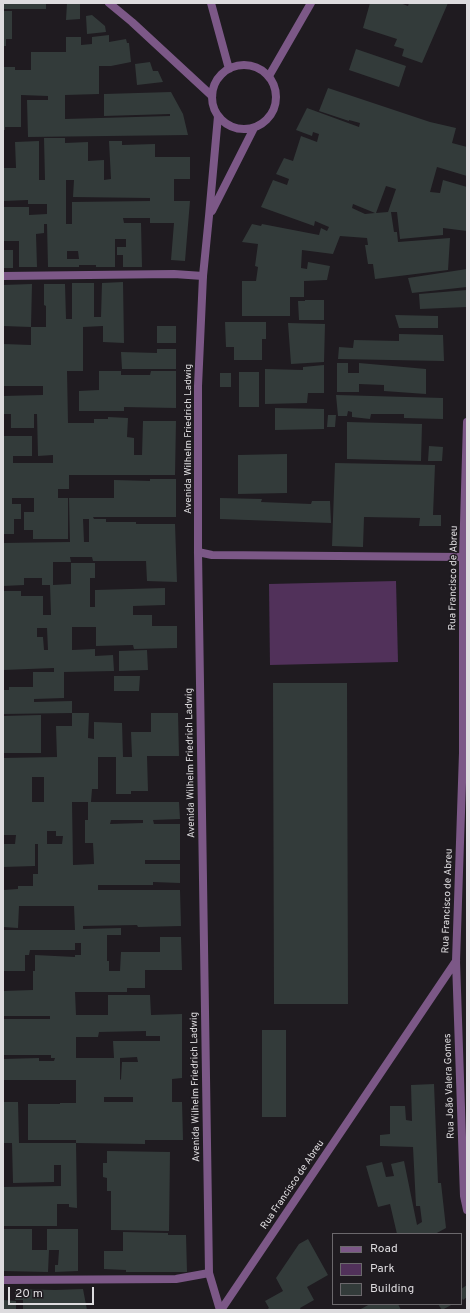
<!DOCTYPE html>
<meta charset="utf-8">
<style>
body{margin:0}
#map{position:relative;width:470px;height:1313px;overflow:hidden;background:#1f1b20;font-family:Overpass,sans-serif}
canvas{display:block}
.frame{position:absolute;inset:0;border:4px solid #dddbde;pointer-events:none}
.legend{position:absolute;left:332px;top:1233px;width:130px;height:72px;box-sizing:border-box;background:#1f1b20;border:1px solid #6b686c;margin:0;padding:5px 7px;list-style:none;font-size:12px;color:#dddbde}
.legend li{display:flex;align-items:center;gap:8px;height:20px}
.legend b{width:20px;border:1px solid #6b686c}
.scale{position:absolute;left:8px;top:1287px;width:86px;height:18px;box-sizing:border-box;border:2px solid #dddbde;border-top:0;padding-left:5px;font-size:12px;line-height:14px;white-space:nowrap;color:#dddbde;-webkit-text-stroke:3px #1f1b20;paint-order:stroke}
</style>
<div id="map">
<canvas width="470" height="1313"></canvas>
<div class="frame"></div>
<ul class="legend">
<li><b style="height:5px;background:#7c5887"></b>Road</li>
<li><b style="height:11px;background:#51315a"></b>Park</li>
<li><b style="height:11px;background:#333b3a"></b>Building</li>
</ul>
<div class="scale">20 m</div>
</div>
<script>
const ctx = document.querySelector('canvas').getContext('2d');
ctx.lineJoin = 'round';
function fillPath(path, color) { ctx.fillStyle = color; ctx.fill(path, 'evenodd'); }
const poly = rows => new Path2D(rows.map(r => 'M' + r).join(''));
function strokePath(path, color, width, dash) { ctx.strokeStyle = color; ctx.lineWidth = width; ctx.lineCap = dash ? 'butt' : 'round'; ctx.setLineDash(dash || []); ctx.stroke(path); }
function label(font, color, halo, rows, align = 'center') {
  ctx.font = font + ' Overpass,sans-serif'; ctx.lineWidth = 3; ctx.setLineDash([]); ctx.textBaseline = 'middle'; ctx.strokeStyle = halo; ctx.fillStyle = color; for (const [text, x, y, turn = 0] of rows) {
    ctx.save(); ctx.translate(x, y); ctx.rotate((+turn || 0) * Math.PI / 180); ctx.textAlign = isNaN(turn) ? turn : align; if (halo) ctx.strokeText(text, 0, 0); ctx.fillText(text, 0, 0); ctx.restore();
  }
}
fillPath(poly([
 [396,581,398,662,270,665,269,584]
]), '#51315a');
fillPath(poly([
 [3,3,46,3,46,9,3,9],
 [67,3,80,3,80,19,66,20],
 [370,3,400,3,408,6,409,3,448,3,422,63,402,56,404,49,394,46,397,39,363,28],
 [3,11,12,11,12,39,6,39,6,46,3,46],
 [92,15,105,26,106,32,87,34,86,16],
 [109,35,109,42,126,39,127,43,129,43,131,62,111,66,99,66,99,94,65,95,65,119,170,116,170,114,104,116,104,94,171,92,183,114,188,135,28,137,27,100,48,100,48,96,21,95,21,127,5,127,5,130,3,130,3,67,15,67,15,70,31,70,31,52,66,52,66,37,81,37,81,45,92,44,92,37],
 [356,49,406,66,399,87,349,70],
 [150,62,153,71,158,71,163,82,137,85,135,64],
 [328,88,430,122,456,128,452,143,467,147,467,176,437,167,430,192,440,193,443,180,467,187,467,231,443,228,443,235,400,239,397,212,391,212,394,232,397,232,398,242,450,238,448,270,375,279,373,264,368,264,365,245,368,245,367,238,340,236,333,254,302,250,301,268,307,269,308,262,330,266,327,280,304,281,304,297,290,297,290,316,242,316,242,281,256,281,258,267,255,266,258,244,242,242,252,224,261,226,262,224,319,235,321,228,327,231,329,227,315,221,314,226,261,207,273,180,287,185,289,179,276,174,284,158,293,161,301,136,317,142,319,134,313,132,312,136,296,130,307,108,359,127,360,123,349,120,349,121,319,111],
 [386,186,396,189,388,212,376,213],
 [353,204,375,213,365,214,352,208],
 [44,138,65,138,65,143,88,142,88,161,104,160,104,180,111,179,109,141,122,141,122,145,155,144,155,157,190,157,190,179,174,179,174,201,190,201,185,261,171,260,174,223,150,223,150,218,123,218,124,223,141,223,142,267,123,267,123,255,117,255,117,247,126,247,126,239,115,239,115,267,96,267,96,265,79,265,79,267,48,267,47,224,44,224,44,233,36,234,37,267,19,267,19,241,3,241,3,207,29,207,29,215,47,214,47,204,28,204,28,200,3,201,3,168,16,168,15,142,39,141,39,180,45,180],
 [66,180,74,180,73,197,150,198,150,201,72,202,72,224,66,224],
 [67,251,78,251,79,259,67,259],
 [3,250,13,250,13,268,3,268],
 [467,269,467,287,412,293,408,278],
 [123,282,124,343,103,342,103,326,83,327,83,371,67,371,68,423,94,423,94,419,108,419,108,417,128,418,127,437,134,438,134,455,142,455,143,421,176,421,175,475,69,475,69,489,58,489,58,498,68,498,68,539,33,539,33,530,24,530,24,512,34,512,34,498,12,498,12,504,21,504,21,519,14,519,14,534,3,534,3,436,32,436,32,456,13,456,13,463,53,463,53,455,38,456,37,414,34,414,34,428,11,428,11,414,3,414,3,396,43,395,43,386,3,386,3,344,31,345,31,327,3,326,3,285,32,284,31,327,46,327,46,306,44,305,44,284,65,284,66,319,72,319,72,283,94,283,94,317,101,317,102,283],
 [467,290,467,307,420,309,419,294],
 [305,300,324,300,324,320,299,320,298,301,305,301],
 [395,315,438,316,438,328,399,328],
 [225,322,266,322,266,339,262,339,262,360,234,360,234,347,226,347],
 [288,323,325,324,324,362,291,364],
 [157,326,176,326,176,343,157,343],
 [399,334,443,335,444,361,338,359,339,347,353,348,354,340,399,341],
 [157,349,176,349,176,369,122,369,121,352,157,353],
 [337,363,348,363,348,373,359,373,359,363,426,369,426,394,384,391,384,385,359,384,359,392,337,392],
 [324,365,324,393,308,393,307,403,265,404,265,369,303,370,303,367],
 [99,371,121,371,121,375,150,375,151,371,176,371,176,408,124,407,124,411,79,411,79,391,99,390],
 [239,372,259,372,259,407,239,407],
 [220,373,231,373,231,387,220,387],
 [336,395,443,398,443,419,404,418,404,414,371,414,370,419,352,417,352,412,348,411,347,416,338,416],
 [275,408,324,409,324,429,275,430],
 [328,415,336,415,335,427,327,427],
 [347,422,422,424,421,461,347,459],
 [429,446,443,447,442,461,428,461],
 [287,454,287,493,238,494,238,455],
 [335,463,435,465,433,515,441,515,441,526,419,526,420,518,364,517,363,547,332,546],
 [150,479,176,479,176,517,93,517,94,519,106,519,106,522,136,522,136,524,175,524,177,582,147,581,146,561,93,561,92,557,70,557,71,562,53,562,53,585,71,584,71,563,95,563,95,578,90,578,90,607,95,607,95,590,165,588,165,605,133,606,133,615,152,615,152,626,177,626,177,648,134,649,133,645,96,646,96,627,72,627,72,650,95,649,95,656,113,655,114,671,64,672,64,698,34,699,34,702,72,701,72,713,89,713,88,738,94,739,94,722,122,723,123,757,132,757,131,732,151,732,151,713,178,713,179,756,147,756,148,791,131,791,131,794,116,794,116,757,98,757,98,789,92,789,91,802,179,802,180,819,153,820,154,824,180,824,180,860,145,860,145,864,180,864,180,883,153,882,153,885,98,885,98,890,180,890,181,926,138,927,137,925,83,926,83,929,121,928,121,935,107,935,107,961,109,961,109,971,120,971,121,952,160,952,160,937,181,937,182,970,145,970,145,988,127,988,127,992,75,992,76,1015,108,1015,108,995,150,995,151,1015,182,1014,182,1078,172,1079,172,1102,182,1102,183,1140,145,1140,145,1144,76,1143,76,1140,28,1140,28,1104,60,1104,60,1103,76,1103,76,1080,3,1080,3,1059,39,1058,39,1061,54,1061,55,1058,51,1058,51,1055,3,1055,3,1019,50,1019,50,1016,3,1016,3,991,33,990,33,971,35,971,35,955,75,957,75,955,81,955,81,943,75,943,75,950,30,950,29,955,25,955,25,971,3,971,3,930,75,930,74,906,19,906,18,928,3,927,3,890,18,889,18,886,33,886,33,874,38,874,38,844,35,844,35,866,3,867,3,844,15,844,16,835,3,835,3,758,57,757,56,726,72,726,72,713,3,714,3,690,9,690,9,687,33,687,33,672,54,672,54,668,3,670,3,591,21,591,21,596,43,596,43,615,51,615,50,585,42,585,42,578,24,578,24,585,3,586,3,543,70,542,69,498,114,498,114,480,150,481],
 [83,519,89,519,89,542,84,542],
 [37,628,47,628,48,650,44,650,43,637,37,637],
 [32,777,44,777,44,802,32,802],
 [72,802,88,802,88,820,85,820,85,843,93,843,94,864,73,865],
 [111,820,143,820,143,823,110,824],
 [47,831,56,831,56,836,63,836,62,844,47,844],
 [146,1031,146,1036,160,1036,160,1041,113,1041,114,1058,76,1058,76,1037,98,1037,99,1032],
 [137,1057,138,1062,122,1062,121,1079,120,1080,120,1058],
 [104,1097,133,1097,133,1102,104,1102],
 [220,498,262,499,261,502,311,504,312,501,330,501,331,523,220,519],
 [147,650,148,670,119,671,119,651],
 [114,676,140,676,139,691,114,691],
 [273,683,347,683,348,1004,274,1004],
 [41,715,41,753,3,753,3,716],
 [262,1030,286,1030,286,1117,262,1117],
 [434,1084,438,1183,441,1183,446,1228,435,1234,397,1234,390,1204,378,1207,366,1166,382,1162,386,1177,394,1176,391,1164,404,1161,417,1225,422,1222,420,1206,416,1206,413,1147,380,1146,380,1135,390,1134,390,1106,405,1106,406,1120,412,1121,411,1085],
 [3,1102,18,1102,19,1143,76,1143,77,1208,69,1207,69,1204,57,1204,57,1226,3,1226,3,1187,61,1186,61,1165,54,1165,54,1182,13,1183,12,1143,3,1143],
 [107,1151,170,1152,169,1231,111,1230,111,1191,107,1191,107,1178,103,1177,103,1163,107,1163],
 [3,1229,32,1229,32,1250,47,1250,47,1229,78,1229,78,1271,55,1272,55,1265,58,1265,59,1250,49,1250,48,1272,3,1271],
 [123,1232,168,1233,168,1235,186,1235,187,1272,126,1272,126,1270,104,1269,104,1251,123,1251],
 [308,1239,328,1275,307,1287,314,1300,300,1308,301,1310,266,1310,269,1308,265,1301,283,1291,276,1278,299,1244],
 [467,1285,467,1297,463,1300,461,1297,461,1289],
 [15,1289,55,1290,83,1289,87,1310,23,1310,23,1300,15,1300],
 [3,1300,16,1301,16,1310,3,1310],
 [370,1304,398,1304,401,1310,359,1310],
 [438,1304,453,1304,442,1310]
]), '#333b3a');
strokePath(poly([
 [3,276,174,274,203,276],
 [198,552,212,555,463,557],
 [3,1280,176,1279,209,1273]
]), '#7c5887', 8);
strokePath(poly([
 [109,3,132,22,212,96],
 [269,76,311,3],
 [467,422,463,557,463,753,456,961,464,1196,467,1210],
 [221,1310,456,961]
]), '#7c5887', 8);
strokePath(poly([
 [211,3,229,69],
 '212 97a32 32 0 1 1 64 0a32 32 0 1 1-64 0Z',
 [218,116,209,216,203,276,198,386,198,552,209,1273,220,1310],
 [212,211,254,128]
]), '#7c5887', 8);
label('10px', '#dddbde', '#1f1b20', [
 ["Avenida Wilhelm Friedrich Ladwig",189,439,-90],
 ["Rua Francisco de Abreu",454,578,-89],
 ["Avenida Wilhelm Friedrich Ladwig",191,763,-91],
 ["Rua Francisco de Abreu",448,901,-88],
 ["Rua João Valera Gomes",450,1086,-92],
 ["Avenida Wilhelm Friedrich Ladwig",196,1087,-91],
 ["Rua Francisco de Abreu",293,1185,-56]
]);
</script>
